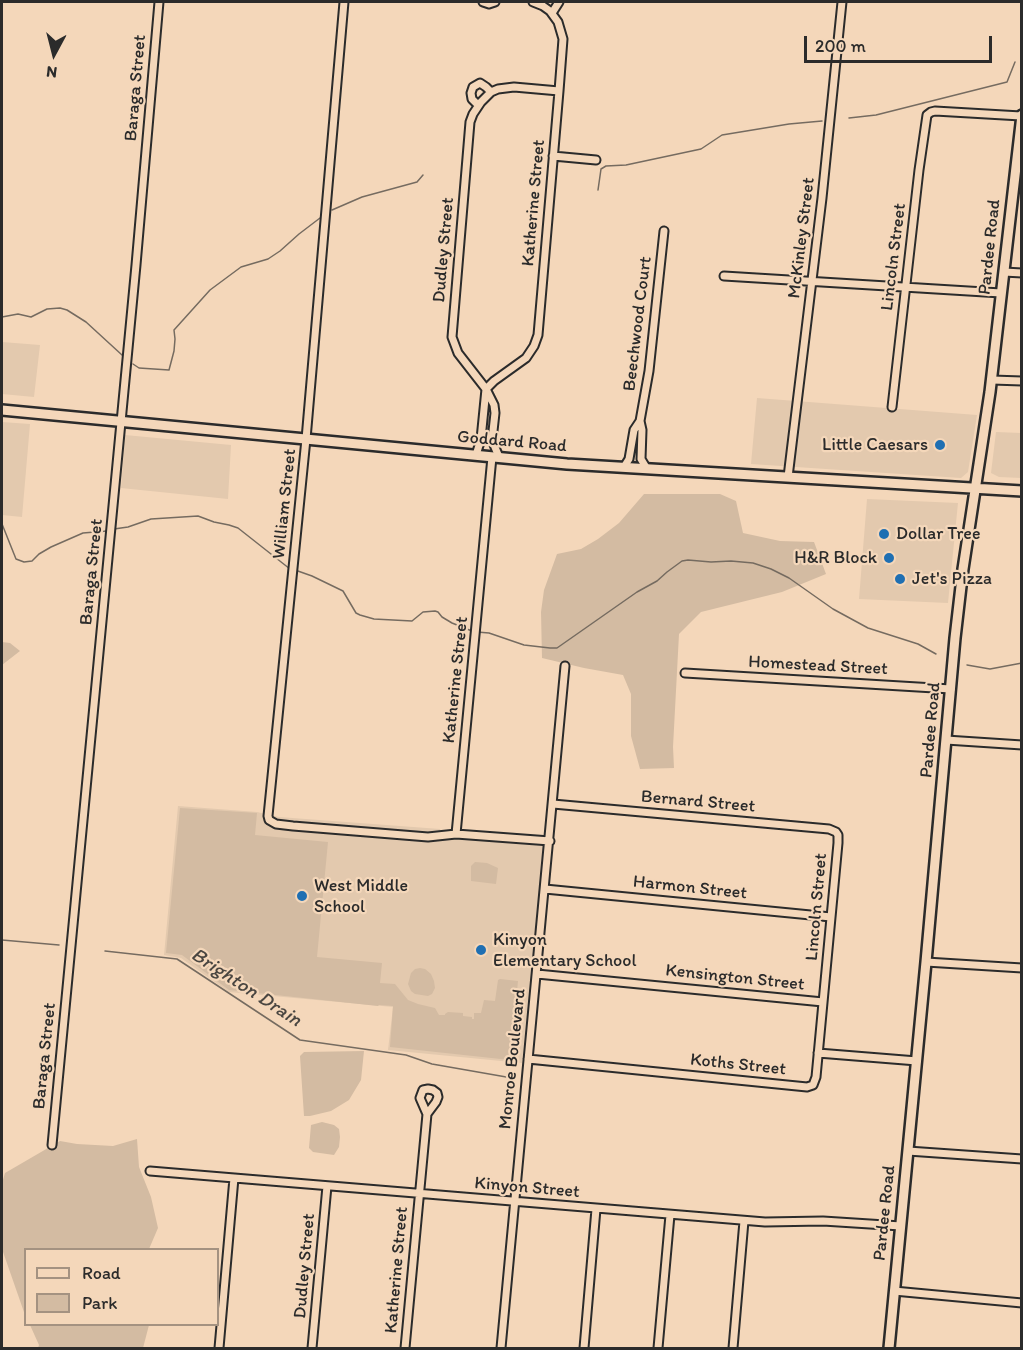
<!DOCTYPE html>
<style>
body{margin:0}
#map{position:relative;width:1023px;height:1350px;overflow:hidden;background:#f4d7ba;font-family:Itim,sans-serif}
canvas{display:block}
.frame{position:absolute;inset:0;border:3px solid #2b2b2b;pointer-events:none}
.legend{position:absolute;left:24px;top:1248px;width:195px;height:78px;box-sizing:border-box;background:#f4d7ba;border:2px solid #a49281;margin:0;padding:8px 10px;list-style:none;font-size:18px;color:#2b2b2b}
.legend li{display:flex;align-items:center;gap:12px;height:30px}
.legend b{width:30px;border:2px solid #a49281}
.north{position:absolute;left:24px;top:24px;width:60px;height:60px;-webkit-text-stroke:4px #f4d7ba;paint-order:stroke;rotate:187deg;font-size:16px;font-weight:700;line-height:24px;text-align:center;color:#2b2b2b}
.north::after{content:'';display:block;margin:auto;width:21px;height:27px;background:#2b2b2b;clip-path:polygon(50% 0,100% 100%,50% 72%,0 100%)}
.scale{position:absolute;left:804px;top:36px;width:188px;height:27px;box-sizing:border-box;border:3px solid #2b2b2b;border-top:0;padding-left:8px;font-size:18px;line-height:21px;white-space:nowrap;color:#2b2b2b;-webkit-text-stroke:4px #f4d7ba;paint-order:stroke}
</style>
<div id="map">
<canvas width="1023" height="1350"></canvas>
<div class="frame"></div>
<ul class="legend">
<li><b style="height:8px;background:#f4d7ba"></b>Road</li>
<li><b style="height:16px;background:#d3bba2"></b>Park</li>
</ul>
<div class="north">N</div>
<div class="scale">200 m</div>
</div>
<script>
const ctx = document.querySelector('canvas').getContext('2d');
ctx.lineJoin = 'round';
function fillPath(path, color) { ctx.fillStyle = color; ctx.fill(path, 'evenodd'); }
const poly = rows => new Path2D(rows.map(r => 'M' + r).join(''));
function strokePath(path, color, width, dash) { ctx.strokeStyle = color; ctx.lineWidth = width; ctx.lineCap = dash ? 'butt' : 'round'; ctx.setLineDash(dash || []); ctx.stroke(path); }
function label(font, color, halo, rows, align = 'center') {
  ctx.font = font + ' Itim,sans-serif'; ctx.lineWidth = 4.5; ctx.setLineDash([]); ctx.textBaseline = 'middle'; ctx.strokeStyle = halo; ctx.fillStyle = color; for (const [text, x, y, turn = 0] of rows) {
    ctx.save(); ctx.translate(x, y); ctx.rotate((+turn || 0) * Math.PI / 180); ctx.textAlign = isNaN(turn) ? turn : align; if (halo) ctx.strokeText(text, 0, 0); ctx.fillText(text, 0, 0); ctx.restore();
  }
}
fillPath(poly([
 [2,342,40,345,34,397,2,394],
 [757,398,977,415,968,472,961,478,751,464],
 [2,422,30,424,22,517,2,515],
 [996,432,1021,433,1021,478,999,477,991,473],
 [125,435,231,445,228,499,121,488],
 [867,499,958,503,948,603,859,599],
 [178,806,257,812,279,817,440,829,440,837,543,846,522,1063,388,1050,393,1007,229,992,181,958,164,955]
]), '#e3c9ae');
fillPath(poly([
 [644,494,720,494,736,501,743,533,780,541,814,542,826,574,782,592,701,612,679,634,673,747,674,768,640,769,631,736,631,694,623,675,584,668,542,658,541,612,544,590,557,554,581,549,598,539,619,523],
 [2,642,10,643,20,651,2,665],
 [180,808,257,813,255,835,328,842,317,957,382,963,380,983,395,984,408,1000,418,1004,435,1008,439,1015,445,1015,445,1014,448,1012,463,1013,463,1016,472,1017,472,1019,474,1019,474,1013,481,1013,484,1000,495,1001,498,980,500,979,518,981,510,1060,390,1047,393,1006,379,1005,378,1006,229,990,182,955,166,953],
 [475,862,487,863,498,868,496,884,471,881,471,866],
 [420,968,425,969,431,974,434,981,435,988,432,994,428,996,415,994,411,991,408,984,411,973,415,969],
 [364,1051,361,1080,349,1100,331,1111,310,1116,304,1116,300,1056,304,1052],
 [322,1122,334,1125,339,1129,340,1137,339,1147,334,1155,313,1152,309,1148,311,1125],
 [137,1139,139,1167,151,1197,158,1228,149,1249,26,1250,25,1315,2,1249,2,1183,5,1173,60,1141,77,1144,113,1146],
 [30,1325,149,1325,143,1348,38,1348,39,1345]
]), '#d3bba2');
strokePath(poly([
 [849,118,876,115,1007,82,1015,62],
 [598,190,601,169,606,166,626,165,701,149,722,135,789,124,822,121],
 [332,210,362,197,417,182,423,175],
 [2,317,18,314,31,317,47,309,60,308,67,310,86,322,122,355],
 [133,364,139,368,169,370,174,351,175,339,174,330,210,290,241,267,268,259,280,251,299,234,320,218],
 [2,524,16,559,24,562,32,561,39,554,51,547,83,533,107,531],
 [114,529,128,527,151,519,198,516,214,522,229,525,238,528,290,569],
 [295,570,312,576,343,591,356,613,360,615,374,619,412,621,423,612,435,611,438,612,442,617,452,623,472,631],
 [477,632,489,633,524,645,550,648,557,648,637,592,657,581,667,572,682,561,688,560,711,562,731,561,753,563,771,569,789,578,833,609,868,628,918,644,936,654],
 [967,665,990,669,1022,663],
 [2,940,59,945],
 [105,951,177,959,300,1040,406,1055,432,1064,512,1078]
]), '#756b60', 1.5);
const minor = poly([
 [344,2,306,439,268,816,269,820,276,824,293,826,428,837,456,834,550,841],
 [483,2,489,4,495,2],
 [533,2,543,6,550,11,558,22,563,39,559,91,538,335,534,346,526,358,494,381,486,389,458,353,452,337,470,122,473,114,481,102,491,92,498,89,514,87,559,91],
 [552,13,559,2],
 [478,105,472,99,471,93,473,87,480,83,486,87,491,92],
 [553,156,596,160],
 [1004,272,1022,273],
 [724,276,1001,293],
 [992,380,1022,381],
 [892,407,919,170,927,115,931,112,935,111,1021,116],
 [640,421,649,371,664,231],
 [476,455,481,439,486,389,494,405,495,413,492,440,499,457],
 [624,467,629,459,634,430,640,421,642,430,641,459,647,469],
 [788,477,822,198,842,2],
 [685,673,951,689],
 [946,740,1022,745],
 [456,834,492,457],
 [545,889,831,917],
 [926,962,1022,968],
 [537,974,823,1002],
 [818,1053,917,1061],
 [528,1059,807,1087,813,1085,816,1077,838,843,838,835,836,832,829,829,553,804],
 [52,1145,136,265,159,2],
 [908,1151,1022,1159],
 [150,1171,765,1222,823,1221,901,1226],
 [894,1291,1022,1303],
 [219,1348,234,1178],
 [312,1348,327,1186],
 [405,1348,427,1114,436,1102,438,1097,437,1093,433,1090,428,1089,423,1090,420,1098,427,1114],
 [501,1348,565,666],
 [584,1348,596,1209],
 [658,1348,670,1215],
 [733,1348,744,1221]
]);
const major = poly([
 [2,410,567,464,1022,491],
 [889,1348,926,962,955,638,963,569,990,392,1022,115]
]);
strokePath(minor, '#2b2b2b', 11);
strokePath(major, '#2b2b2b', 14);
strokePath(minor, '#f4d7ba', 7);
strokePath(major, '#f4d7ba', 9);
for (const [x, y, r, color] of [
 [940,445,6,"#1f6fb2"],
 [884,534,6,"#1f6fb2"],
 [889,558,6,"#1f6fb2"],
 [900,579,6,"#1f6fb2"],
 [302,896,6,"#1f6fb2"],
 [481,950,6,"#1f6fb2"]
]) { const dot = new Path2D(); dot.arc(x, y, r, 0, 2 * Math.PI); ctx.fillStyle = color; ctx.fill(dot); strokePath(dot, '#f4d7ba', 2); }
label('18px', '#2b2b2b', '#f4d7ba', [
 ["Baraga Street",136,88,-85],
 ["Katherine Street",534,203,-85],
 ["McKinley Street",802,238,-83],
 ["Pardee Road",990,247,-84],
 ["Dudley Street",444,250,-85],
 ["Lincoln Street",894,257,-83],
 ["Beechwood Court",638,324,-83],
 ["Goddard Road",512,442,5],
 ["William Street",285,504,-84],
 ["Baraga Street",92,572,-84],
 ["Homestead Street",818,666,3],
 ["Katherine Street",456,680,-84],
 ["Pardee Road",931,730,-85],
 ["Bernard Street",698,802,5],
 ["Harmon Street",690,888,6],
 ["Lincoln Street",817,907,-85],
 ["Kensington Street",735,978,6],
 ["Baraga Street",45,1056,-84],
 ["Monroe Boulevard",513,1059,-84],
 ["Koths Street",738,1065,6],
 ["Kinyon Street",527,1188,5],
 ["Pardee Road",885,1213,-84],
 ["Dudley Street",305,1266,-85],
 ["Katherine Street",397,1270,-85]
]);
label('18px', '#2b2b2b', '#f4d7ba', [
 ["Little Caesars",928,445,"right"],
 ["Dollar Tree",896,534],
 ["H&R Block",877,558,"right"],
 ["Jet's Pizza",912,579],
 ["West Middle",314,886],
 ["School",314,907],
 ["Kinyon",493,940],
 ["Elementary School",493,961]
], 'left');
label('italic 20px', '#4a4641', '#f4d7ba', [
 ["Brighton Drain",246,988,33]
]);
</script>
